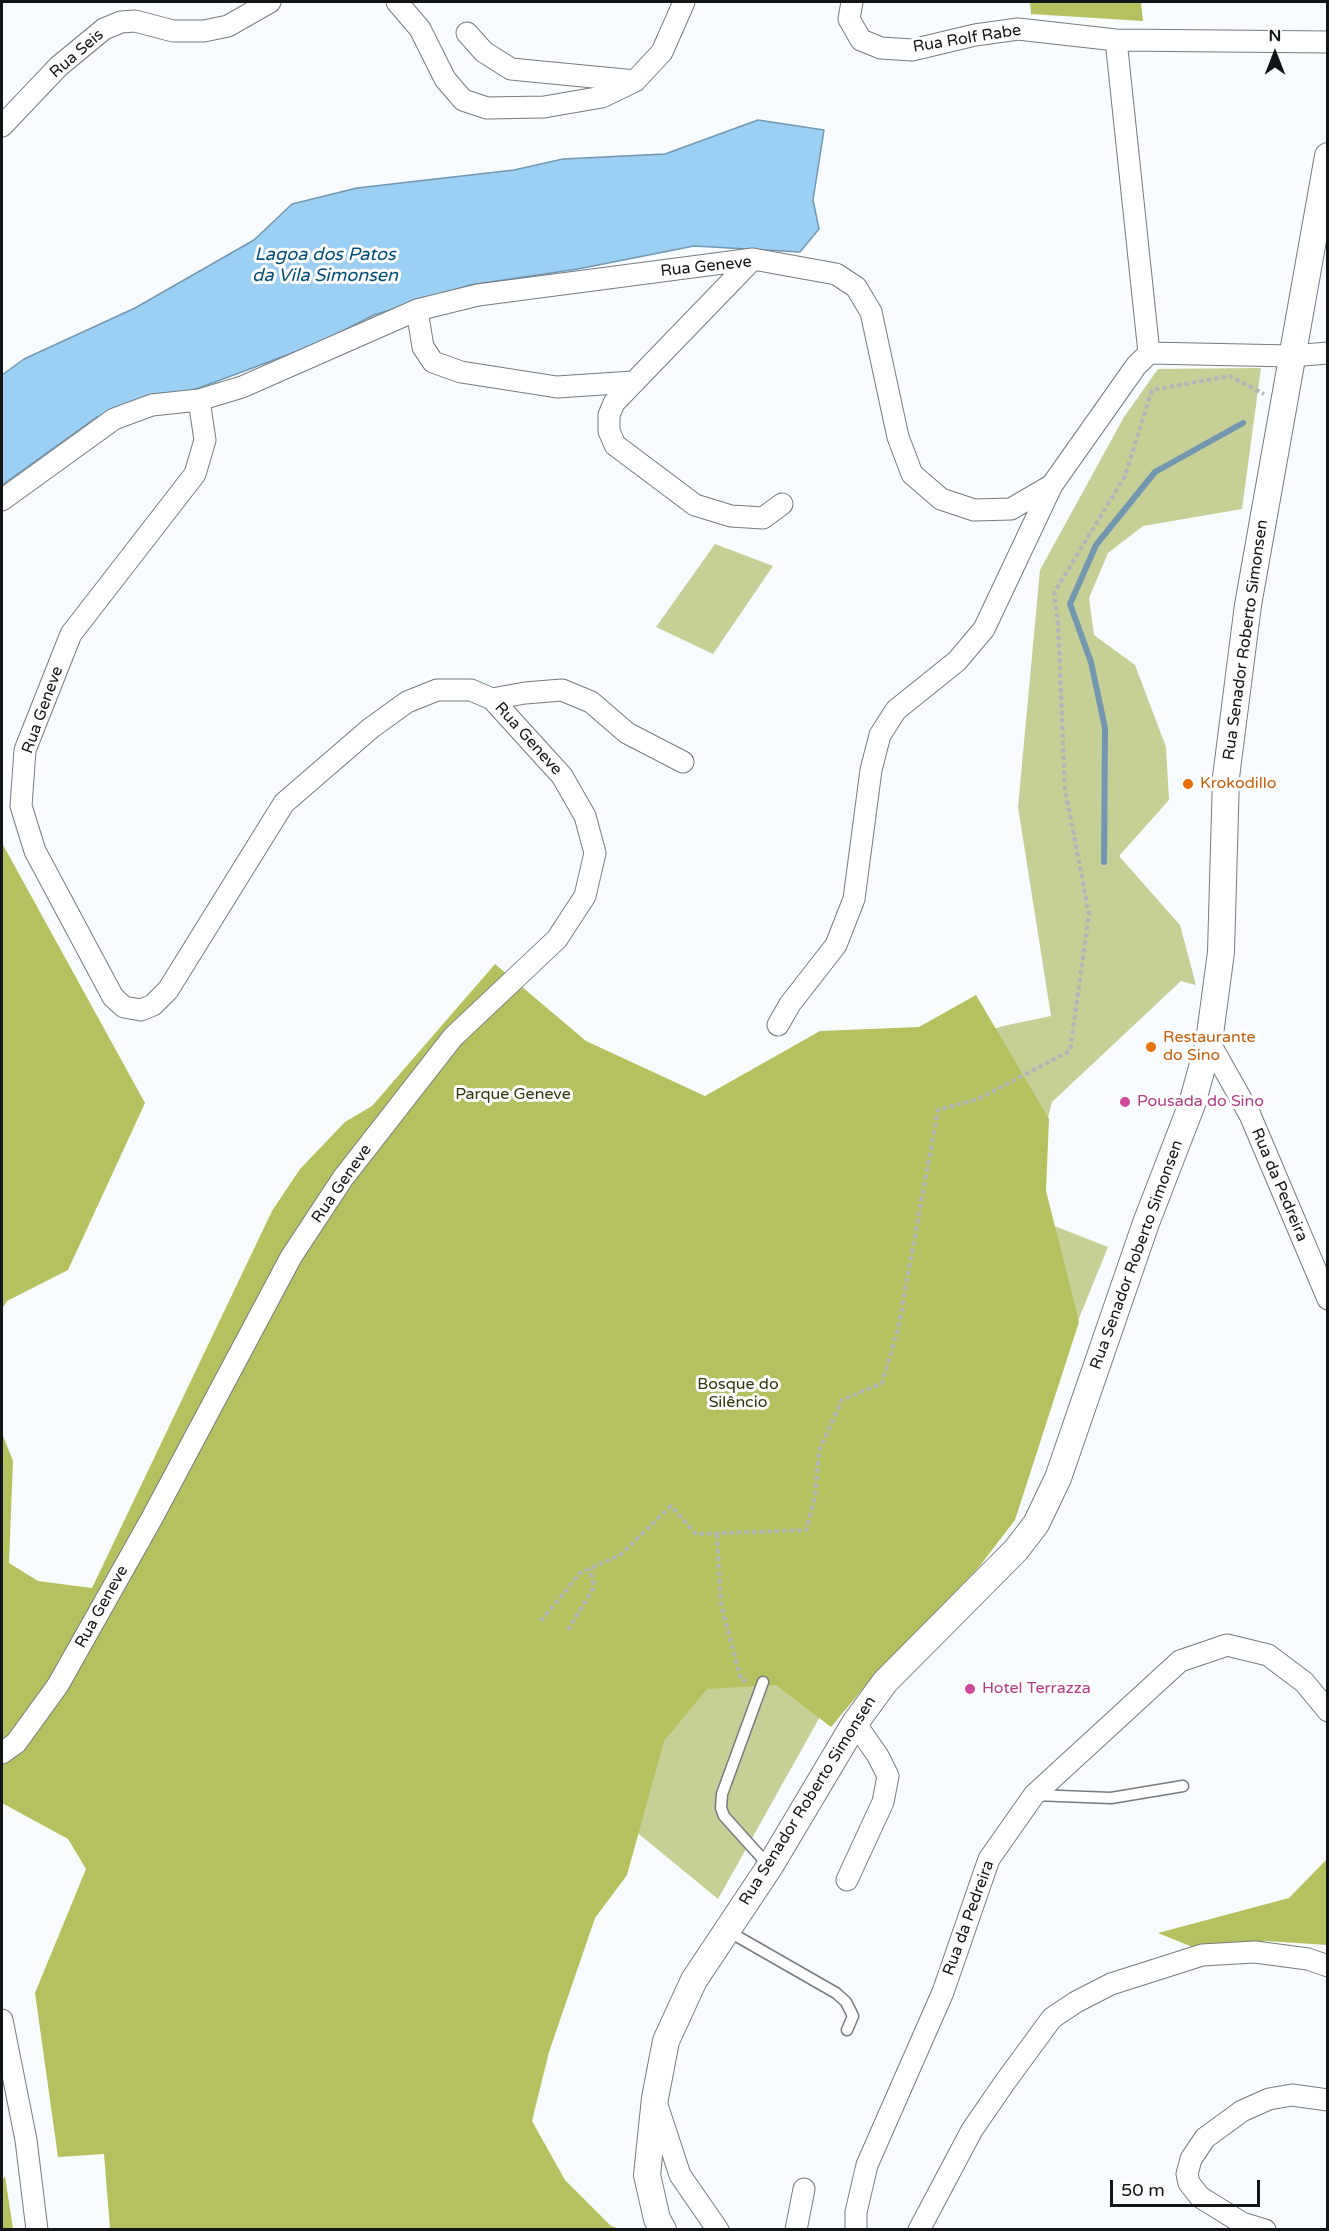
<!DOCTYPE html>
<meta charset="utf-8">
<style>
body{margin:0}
#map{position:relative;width:1329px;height:2231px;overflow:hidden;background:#f8fcff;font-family:"Varela Round",sans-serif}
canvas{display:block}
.frame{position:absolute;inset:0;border:3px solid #121516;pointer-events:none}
.north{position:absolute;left:1245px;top:24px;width:60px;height:60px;-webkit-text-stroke:4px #fff;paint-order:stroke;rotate:0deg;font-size:16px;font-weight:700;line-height:24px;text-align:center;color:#121516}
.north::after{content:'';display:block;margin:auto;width:21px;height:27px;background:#121516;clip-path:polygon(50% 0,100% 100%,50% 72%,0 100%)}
.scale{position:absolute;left:1110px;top:2180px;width:150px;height:27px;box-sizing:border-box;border:3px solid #121516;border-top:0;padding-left:8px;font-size:18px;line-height:21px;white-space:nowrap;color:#121516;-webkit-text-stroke:4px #fff;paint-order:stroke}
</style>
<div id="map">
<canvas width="1329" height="2231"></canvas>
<div class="frame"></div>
<div class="north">N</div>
<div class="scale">50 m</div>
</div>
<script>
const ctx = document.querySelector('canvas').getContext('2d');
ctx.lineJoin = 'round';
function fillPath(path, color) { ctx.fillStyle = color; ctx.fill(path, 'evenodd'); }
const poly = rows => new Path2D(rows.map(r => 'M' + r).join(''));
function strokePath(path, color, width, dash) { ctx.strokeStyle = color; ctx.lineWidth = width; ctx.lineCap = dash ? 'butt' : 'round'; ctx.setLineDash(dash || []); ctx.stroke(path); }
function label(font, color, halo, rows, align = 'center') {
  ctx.font = font + ' "Varela Round",sans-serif'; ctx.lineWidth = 6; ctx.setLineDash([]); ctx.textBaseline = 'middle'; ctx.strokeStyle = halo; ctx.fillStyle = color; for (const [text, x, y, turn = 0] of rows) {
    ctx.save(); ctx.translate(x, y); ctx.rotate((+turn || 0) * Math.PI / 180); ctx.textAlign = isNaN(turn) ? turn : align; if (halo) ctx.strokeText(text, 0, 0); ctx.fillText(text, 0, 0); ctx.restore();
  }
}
fillPath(poly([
 [1261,368,1242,509,1143,526,1108,553,1089,598,1094,635,1135,665,1166,747,1169,800,1119,856,1180,925,1196,985,1181,981,1052,1102,1024,1214,1108,1247,1004,1503,821,1715,718,1899,282,1541,745,1113,1003,1026,1051,1016,1018,807,1040,570,1124,417,1158,369],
 [715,544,773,566,713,654,656,627]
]), '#c6cf95');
fillPath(poly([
 [1030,2,1141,2,1143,21,1031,14],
 [2,843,145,1103,68,1270,7,1301,2,1309],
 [495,964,586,1041,705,1096,820,1031,919,1027,976,995,1049,1119,1046,1191,1079,1322,1015,1520,979,1567,871,1679,831,1727,776,1685,707,1689,664,1741,627,1875,595,1918,549,2052,532,2121,565,2180,611,2226,620,2229,110,2229,104,2154,58,2157,35,1993,86,1869,68,1839,2,1803,2,1433,13,1461,9,1563,38,1581,92,1588,272,1211,300,1169,345,1122,372,1106],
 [1327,1859,1327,1945,1266,1941,1200,1950,1158,1933,1289,1898],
 [5,2176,13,2229,2,2229,2,2181]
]), '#b5c15e');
const water = poly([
 [758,120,824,130,813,200,819,229,800,252,694,246,578,269,470,285,374,315,319,343,199,388,97,417,2,485,2,375,24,359,135,308,254,240,292,204,357,188,514,170,563,159,665,154,758,120]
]);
fillPath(water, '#9bcff4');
strokePath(water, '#7297b1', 1.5);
strokePath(poly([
 [1104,862,1105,728,1091,662,1070,604,1096,545,1155,472,1243,423]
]), '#7297b1', 6);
const service = poly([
 [763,1682,722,1794,721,1808,724,1816,769,1866],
 [1034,1795,1111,1798,1183,1786],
 [726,1930,836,1993,846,2002,853,2016,847,2030]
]);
const minor = poly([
 [397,2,420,29,445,79,463,100,487,108,544,107,602,97,635,81,662,52,684,2],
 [852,2,849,19,861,40,881,48,912,50,975,35,1018,29,1116,40,1328,42],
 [467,33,484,52,511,69,635,81],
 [1116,40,1149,353],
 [2,126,59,66,104,29,121,22,135,21,173,31,204,31,228,26,270,2],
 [753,259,614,403,609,415,609,431,615,445,695,505,731,516,763,518,782,504],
 [417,310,423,347,433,362,461,372,557,387,633,382],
 [1149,353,1291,356,1328,353],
 [2,500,114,419,152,405,199,400,242,387,417,310,478,295,753,259,836,274,856,287,871,312,898,437,912,474,941,499,974,510,1011,509,1052,485,1136,366,1149,353],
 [492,699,525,693,562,690,591,702,627,733,683,762],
 [778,1025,790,1004,836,945,854,899,871,770,880,735,896,710,957,661,984,629,1052,485],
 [1209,1042,1250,1115,1328,1299],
 [2,1753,16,1743,58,1685,152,1518,291,1257,343,1178,453,1037,557,939,585,896,595,853,585,816,562,776,492,699,471,690,437,690,407,702,371,728,284,803,168,990,153,1005,141,1010,124,1007,113,997,35,851,21,806,25,750,71,634,195,474,205,440,199,400],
 [847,1880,883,1802,888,1776,878,1756,855,1723],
 [2,2020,26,2140,37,2230],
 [656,2102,680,2175,718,2230],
 [796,2230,804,2189],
 [856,2230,856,2212,867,2165,943,1992,989,1859,1034,1795,1180,1661,1227,1645,1268,1655,1304,1682,1328,1711],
 [919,2230,972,2130,1005,2082,1052,2018,1076,2002,1111,1984,1202,1955,1255,1952,1308,1959,1328,1966],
 [1265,2230,1242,2223,1200,2197,1189,2183,1187,2174,1191,2159,1205,2138,1242,2111,1269,2099,1292,2095,1328,2100]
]);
const tertiary = poly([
 [663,2230,657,2219,647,2175,655,2098,666,2041,694,1980,770,1866,855,1723,885,1682,1016,1550,1036,1524,1058,1478,1146,1223,1192,1104,1209,1042,1221,952,1226,777,1248,605,1328,156]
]);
strokePath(service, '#757b7f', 13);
strokePath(minor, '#757b7f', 23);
strokePath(tertiary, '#757b7f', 28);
strokePath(poly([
 [717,1534,721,1604,741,1680,748,1681],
 [541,1621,580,1573,620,1555,671,1506,696,1534,806,1530,815,1497,819,1451,842,1400,882,1383,898,1329,938,1110,978,1099,1070,1051,1089,914,1065,789,1058,623,1054,593,1125,476,1152,390,1230,376,1264,394],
 [568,1630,594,1587,590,1569]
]), '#b2b6b8', 4, [4.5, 3]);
strokePath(service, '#fff', 10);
strokePath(minor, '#fff', 21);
strokePath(tertiary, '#fff', 26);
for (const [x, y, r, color] of [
 [1188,784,6,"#e8710a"],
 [1151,1047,6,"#e8710a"],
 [1125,1102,6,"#d1479c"],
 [970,1689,6,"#d1479c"]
]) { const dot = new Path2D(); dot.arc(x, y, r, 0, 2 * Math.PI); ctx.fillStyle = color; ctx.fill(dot); strokePath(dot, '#fff', 2); }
label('16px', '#121516', '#fff', [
 ["Rua Rolf Rabe",967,39,-9],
 ["Rua Seis",77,54,-41],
 ["Rua Geneve",706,267,-6],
 ["Rua Senador Roberto Simonsen",1246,640,-82],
 ["Rua Geneve",43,710,-70],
 ["Rua Geneve",528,739,48],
 ["Rua Geneve",342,1184,-55],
 ["Rua da Pedreira",1279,1185,67],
 ["Rua Senador Roberto Simonsen",1137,1255,-70],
 ["Rua Geneve",102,1607,-61],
 ["Rua Senador Roberto Simonsen",808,1801,-58],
 ["Rua da Pedreira",969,1918,-70]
]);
label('16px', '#c56008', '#fff', [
 ["Krokodillo",1200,784],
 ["Restaurante",1163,1038],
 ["do Sino",1163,1056]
], 'left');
label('16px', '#30350a', '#fff', [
 ["Parque Geneve",513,1095],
 ["Bosque do",738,1385],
 ["Silêncio",738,1403]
]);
label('16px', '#b23c85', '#fff', [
 ["Pousada do Sino",1137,1102],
 ["Hotel Terrazza",982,1689]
], 'left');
label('italic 18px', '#014f77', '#fff', [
 ["Lagoa dos Patos",325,255],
 ["da Vila Simonsen",325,276]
]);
</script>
